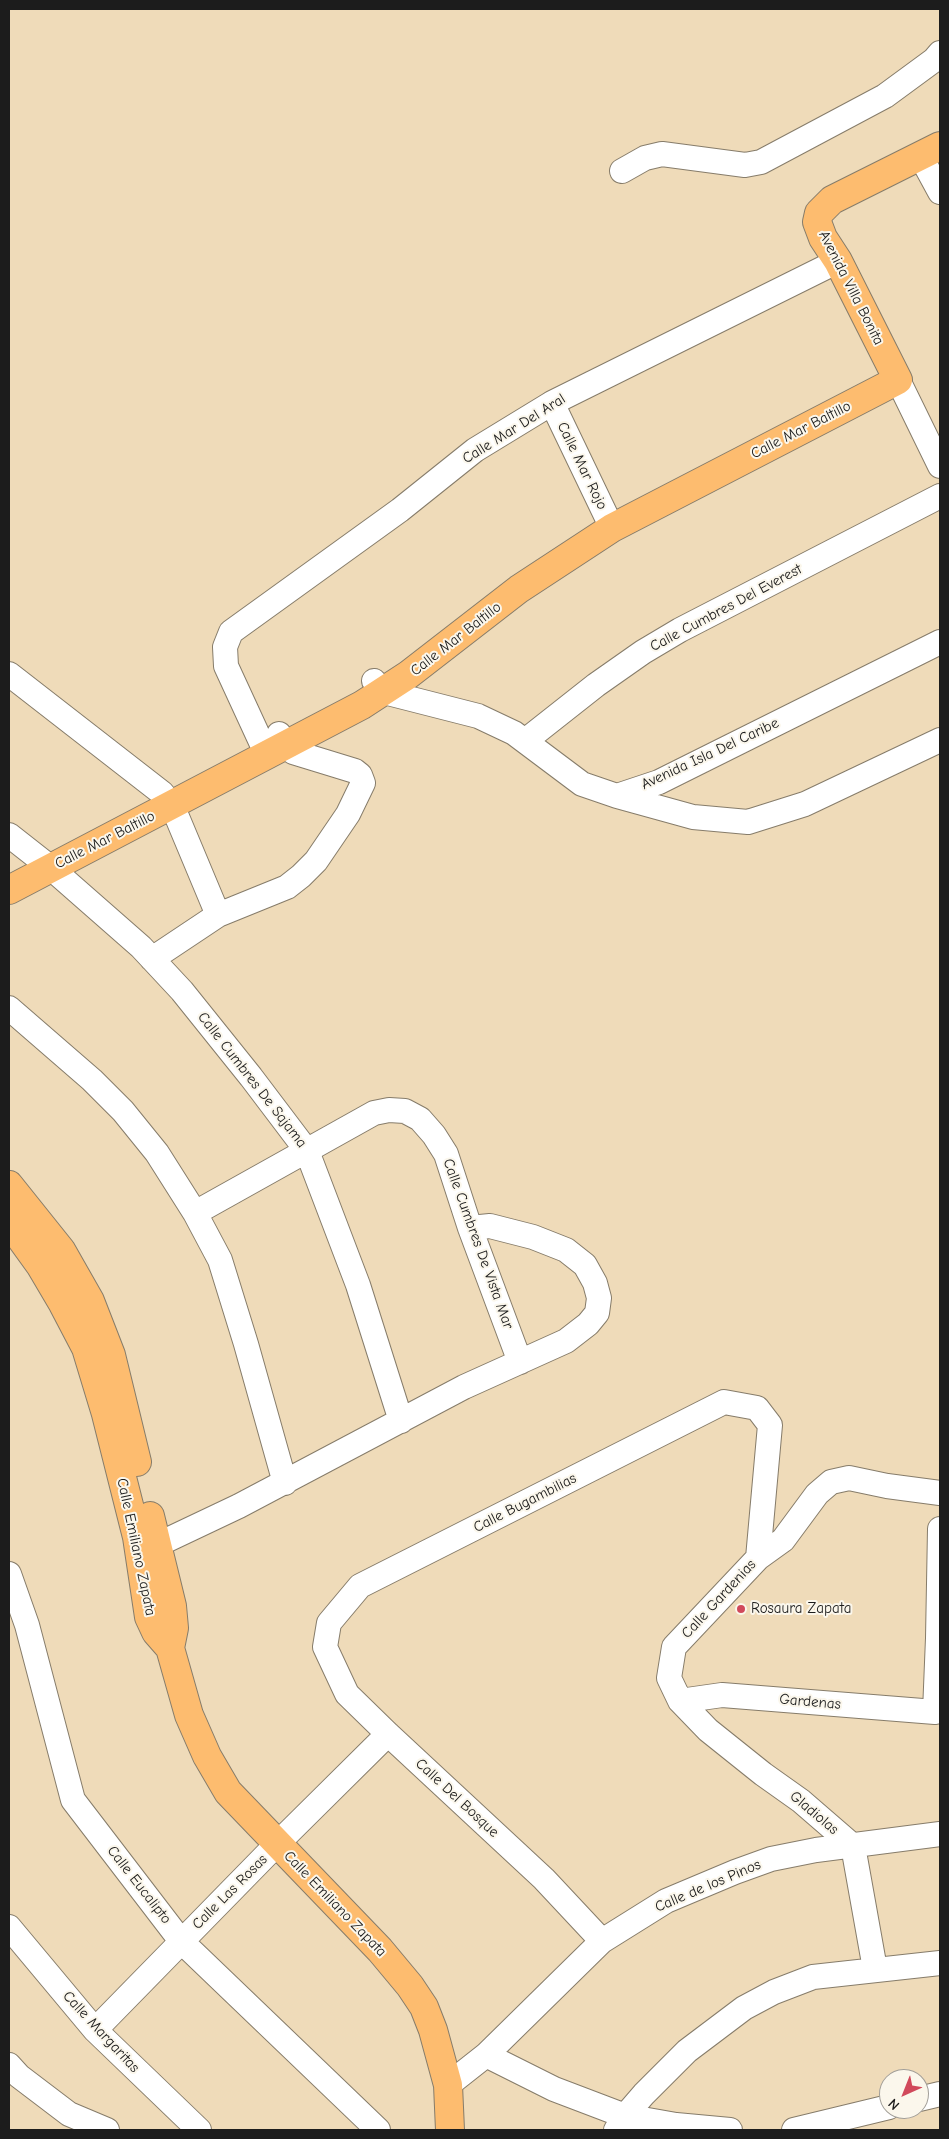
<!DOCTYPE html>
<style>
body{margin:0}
#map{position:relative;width:949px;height:2139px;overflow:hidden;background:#efdbb9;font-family:"Comic Neue",sans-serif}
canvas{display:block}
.frame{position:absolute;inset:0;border:10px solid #1c1c1c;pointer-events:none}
.north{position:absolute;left:879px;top:2069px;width:50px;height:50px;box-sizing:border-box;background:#fbf7ec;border:1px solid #a29f99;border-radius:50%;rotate:224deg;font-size:14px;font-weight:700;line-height:20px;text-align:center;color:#1c1c1c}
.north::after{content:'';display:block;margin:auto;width:18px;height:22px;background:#d1495b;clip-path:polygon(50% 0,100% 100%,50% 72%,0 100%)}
</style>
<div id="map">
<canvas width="949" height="2139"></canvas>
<div class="frame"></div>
<div class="north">N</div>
</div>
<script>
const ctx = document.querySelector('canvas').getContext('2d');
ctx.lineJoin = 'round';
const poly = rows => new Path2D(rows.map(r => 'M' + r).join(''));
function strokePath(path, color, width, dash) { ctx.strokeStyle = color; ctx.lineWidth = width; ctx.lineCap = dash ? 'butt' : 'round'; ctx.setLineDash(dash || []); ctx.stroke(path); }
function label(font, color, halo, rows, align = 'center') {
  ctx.font = font + ' "Comic Neue",sans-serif'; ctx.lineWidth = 4; ctx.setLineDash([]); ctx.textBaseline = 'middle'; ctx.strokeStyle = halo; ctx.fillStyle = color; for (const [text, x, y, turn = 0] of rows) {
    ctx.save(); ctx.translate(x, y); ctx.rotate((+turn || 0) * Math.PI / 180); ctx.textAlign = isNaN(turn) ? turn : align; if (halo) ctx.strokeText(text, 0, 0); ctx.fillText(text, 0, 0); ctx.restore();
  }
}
const minor = poly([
 [921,157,940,192],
 [622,171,645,158,662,154,745,165,761,162,885,96,934,60,940,53],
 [898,380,940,466],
 [552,403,612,528],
 [9,674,162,793,172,805,218,915],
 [374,681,384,692,478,716,514,733,582,784,617,796,659,782,940,642],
 [525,741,596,685,643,652,680,630,940,496],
 [267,755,226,666,225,647,231,632,400,510,475,450,552,403,838,261],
 [617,796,693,817,748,822,805,804,940,740],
 [9,835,51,868,141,947,182,991,251,1077,307,1151,358,1285,401,1421],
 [152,959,218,915,287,887,301,876,316,861,348,814,363,783,360,775,355,771,293,752,285,745,279,734],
 [9,1008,92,1080,123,1111,157,1153,195,1213,220,1260,246,1344,285,1483],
 [195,1213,374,1113,389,1110,405,1111,420,1119,434,1135,446,1154,470,1228,520,1362],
 [142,1552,239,1506,464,1387,566,1341,588,1324,597,1313,599,1298,595,1283,585,1265,566,1250,533,1237,490,1226,470,1228],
 [758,1558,783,1540,817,1494,831,1482,849,1478,887,1486,940,1493],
 [9,1574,27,1625,73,1800,181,1941,378,2130],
 [680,1701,722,1695,935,1712,940,1711],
 [935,1712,938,1638,940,1529],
 [9,1927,95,2030,199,2130],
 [602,1941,544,1879,388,1734,347,1694,325,1647,329,1623,360,1586,724,1402,757,1408,770,1425,758,1558,674,1647,669,1678,680,1701,708,1730,763,1774,801,1801,853,1846,875,1969],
 [95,2030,277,1844,388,1734],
 [486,2055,554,2089,625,2116,676,2125,730,2130],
 [9,2065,19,2076,69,2114,107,2130],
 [448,2085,486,2055,602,1941,666,1901,735,1872,771,1859,816,1850,940,1834],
 [919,2099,940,2094],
 [616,2130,625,2116,644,2094,687,2051,744,2008,774,1992,813,1977,940,1963],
 [794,2130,889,2107]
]);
const major = poly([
 [9,890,362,705,408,675,519,589,612,528,898,380,838,261,823,238,817,222,819,213,832,200,940,146],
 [9,1185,61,1250,90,1301,111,1355,137,1462],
 [9,1222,40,1265,63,1304,86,1348,106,1414,137,1537,149,1617,156,1632,170,1648,189,1715,207,1756,228,1792,380,1950,410,1986,424,2007,433,2030,448,2085,450,2130],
 [150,1516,172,1606,174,1628,170,1648]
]);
strokePath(minor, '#867c6a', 26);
strokePath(major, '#867c6a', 30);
strokePath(minor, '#fff', 24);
strokePath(major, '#fdbc6f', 28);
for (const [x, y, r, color] of [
 [741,1609,5,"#d1495b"]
]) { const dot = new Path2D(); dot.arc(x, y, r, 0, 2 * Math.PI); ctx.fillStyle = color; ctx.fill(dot); strokePath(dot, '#fbf7ec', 2); }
label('15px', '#1c1c1c', '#fbf7ec', [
 ["Avenida Villa Bonita",851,288,63],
 ["Calle Mar Del Aral",514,429,-32],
 ["Calle Mar Baltillo",801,430,-27],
 ["Calle Mar Rojo",582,466,64],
 ["Calle Cumbres Del Everest",726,608,-28],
 ["Calle Mar Baltillo",456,639,-38],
 ["Avenida Isla Del Caribe",710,754,-25],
 ["Calle Mar Baltillo",105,840,-27],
 ["Calle Cumbres De Sajama",252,1080,52],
 ["Calle Cumbres De Vista Mar",478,1244,70],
 ["Calle Bugambilias",525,1503,-27],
 ["Calle Emiliano Zapata",136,1547,78],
 ["Calle Gardenias",719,1599,-47],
 ["Gardenas",810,1702,5],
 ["Calle Del Bosque",457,1798,43],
 ["Gladiolas",814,1813,40],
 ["Calle Eucalipto",139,1885,52],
 ["Calle de los Pinos",708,1886,-23],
 ["Calle Las Rosas",230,1892,-45],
 ["Calle Emiliano Zapata",335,1904,46],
 ["Calle Margaritas",101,2032,47]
]);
label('15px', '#1c1c1c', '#fbf7ec', [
 ["Rosaura Zapata",751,1609]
], 'left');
</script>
